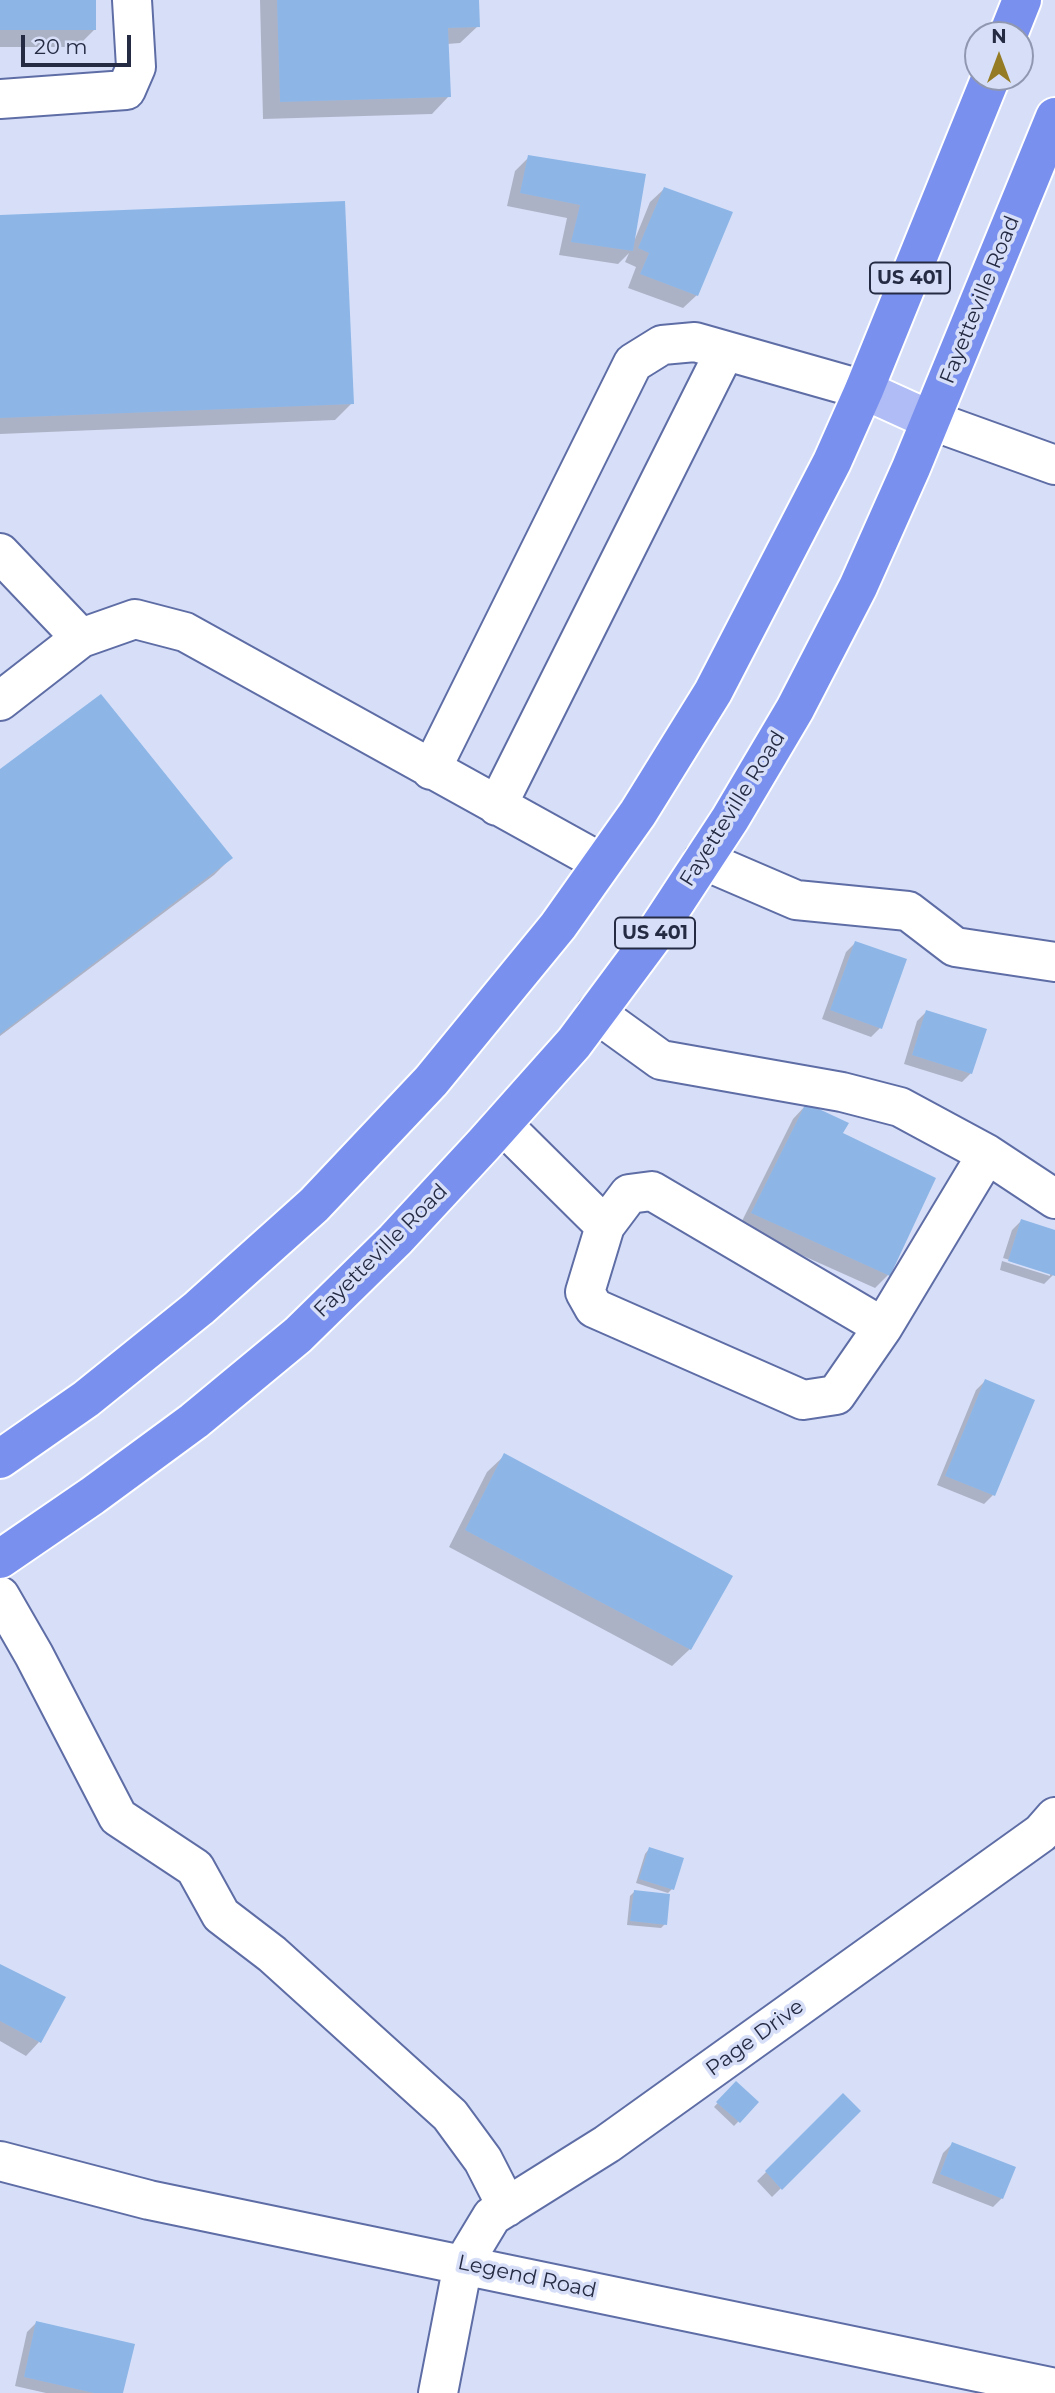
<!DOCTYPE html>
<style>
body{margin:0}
#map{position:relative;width:1055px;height:2393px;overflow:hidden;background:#d7dff8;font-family:Montserrat,sans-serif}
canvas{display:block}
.north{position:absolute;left:964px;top:21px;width:70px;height:70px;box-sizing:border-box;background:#d7dff8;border:2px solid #9097b0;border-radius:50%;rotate:0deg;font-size:19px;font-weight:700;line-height:28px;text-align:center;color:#252b43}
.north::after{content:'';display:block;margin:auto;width:24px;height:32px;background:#957c24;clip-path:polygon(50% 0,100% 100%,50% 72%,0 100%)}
.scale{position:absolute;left:21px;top:35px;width:110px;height:32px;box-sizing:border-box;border:4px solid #252b43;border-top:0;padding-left:9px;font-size:21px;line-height:24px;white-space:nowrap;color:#252b43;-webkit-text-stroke:5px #d7dff8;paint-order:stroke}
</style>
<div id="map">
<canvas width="1055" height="2393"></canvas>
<div class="north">N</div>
<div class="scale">20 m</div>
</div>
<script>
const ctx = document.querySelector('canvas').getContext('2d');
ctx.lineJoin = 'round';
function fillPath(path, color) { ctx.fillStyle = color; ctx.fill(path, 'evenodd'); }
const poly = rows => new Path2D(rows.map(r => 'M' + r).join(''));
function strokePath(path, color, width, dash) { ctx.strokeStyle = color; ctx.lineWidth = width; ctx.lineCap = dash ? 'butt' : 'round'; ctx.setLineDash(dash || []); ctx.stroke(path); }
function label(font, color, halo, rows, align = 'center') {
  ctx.font = font + ' Montserrat,sans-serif'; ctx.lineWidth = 7; ctx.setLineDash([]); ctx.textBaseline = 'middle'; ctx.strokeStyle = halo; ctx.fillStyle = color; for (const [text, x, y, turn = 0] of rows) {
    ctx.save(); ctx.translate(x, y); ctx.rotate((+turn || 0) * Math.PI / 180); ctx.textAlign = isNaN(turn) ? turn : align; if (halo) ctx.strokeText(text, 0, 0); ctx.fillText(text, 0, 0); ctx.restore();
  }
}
fillPath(poly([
 [0,0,94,0,94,30,77,47,0,47],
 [260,0,477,0,478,26,460,43,447,44,449,96,432,114,263,119],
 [529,157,635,239,650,202,664,189,697,295,683,308,628,288,636,267,625,262,629,253,618,264,559,255,567,218,507,206,515,171],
 [0,217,352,403,335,420,0,434],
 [0,772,231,858,214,875,0,1036],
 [855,943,880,1028,871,1037,822,1019,846,952],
 [926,1012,971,1073,962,1082,904,1064,917,1021],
 [806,1105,841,1134,889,1274,875,1288,739,1227,793,1119],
 [1021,1221,1055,1232,1055,1270,1053,1275,1044,1284,1000,1270,1002,1261,1050,1276,1050,1272,1003,1258,1012,1230],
 [985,1381,993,1495,984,1504,937,1485,976,1390],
 [505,1455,690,1649,672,1666,449,1547,487,1472],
 [649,1849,672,1889,668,1893,636,1883,645,1854],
 [634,1892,665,1924,661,1928,627,1925,630,1896],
 [0,1966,39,2042,26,2056,0,2041],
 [736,2083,757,2102,734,2126,714,2107],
 [843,2096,859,2111,772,2197,757,2181],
 [952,2144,1002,2198,993,2207,932,2183,943,2153],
 [36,2323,122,2393,46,2393,15,2386,27,2332]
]), '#0003');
fillPath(poly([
 [0,0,96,0,96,30,0,30],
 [277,0,479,0,480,27,448,28,451,97,280,102],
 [528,155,646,174,633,251,571,242,580,205,520,193],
 [664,187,733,212,698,296,640,274,649,253,638,248],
 [345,201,354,404,0,418,0,215],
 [101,694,233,858,0,1034,0,769],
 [855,941,907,959,882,1029,830,1010],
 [926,1010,987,1029,972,1074,912,1055],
 [806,1103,849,1123,843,1133,936,1178,890,1276,751,1213],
 [1021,1219,1055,1230,1055,1276,1008,1261],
 [985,1379,1035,1400,995,1496,945,1476],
 [504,1453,733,1576,691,1650,465,1530],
 [649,1847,684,1858,674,1890,639,1879],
 [634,1890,670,1894,667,1925,630,1921],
 [0,1964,66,1997,41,2043,0,2021],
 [736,2081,759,2102,740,2123,716,2102],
 [843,2093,861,2111,782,2190,765,2171],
 [952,2142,1016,2167,1003,2199,940,2174],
 [36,2321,135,2344,123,2393,94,2393,24,2377]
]), '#8db6e7');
const minor = poly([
 [0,99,126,90,136,67,132,0],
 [930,420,1055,465],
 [0,553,81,638],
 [0,701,81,638,135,619,185,632,602,863],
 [431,770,633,363,662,345,695,342,864,390],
 [497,806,725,351],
 [703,860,796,900,908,911,955,947,1055,962],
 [596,1013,661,1060,842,1092,900,1107,987,1154],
 [502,1124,605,1226,585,1292,594,1308,803,1400,836,1395,883,1327,652,1191,629,1194,605,1226],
 [883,1327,987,1154,1055,1199],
 [0,1596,34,1655,118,1817,195,1868,221,1915,272,1954,450,2115,483,2160,507,2207],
 [0,2161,149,2200,1055,2388],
 [438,2393,463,2264,492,2216,607,2144,1041,1833,1055,1817]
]);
const major = poly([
 [864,390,930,420]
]);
const highway = poly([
 [1008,35,1022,0],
 [0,1459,86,1399,199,1308,314,1205,431,1081,558,926,638,813,713,692,832,462,864,390,991,77],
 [0,1559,92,1496,194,1421,298,1335,395,1240,484,1144,574,1043,652,938,730,819,795,709,858,587,911,468,1055,117]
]);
strokePath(minor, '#5e6da5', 42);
strokePath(major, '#fff', 42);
strokePath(highway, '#fff', 42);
strokePath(minor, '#fff', 38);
strokePath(major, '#afbcf5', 38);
strokePath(highway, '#7a90ee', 38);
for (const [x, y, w] of [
 [910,278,80],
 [655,933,80]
]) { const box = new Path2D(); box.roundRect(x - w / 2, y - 15.5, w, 31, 5); ctx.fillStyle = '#d7dff8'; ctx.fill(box); strokePath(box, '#252b43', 2); }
label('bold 19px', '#252b43', null, [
 ["US 401",910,278],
 ["US 401",655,933]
]);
label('21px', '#252b43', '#d7dff8', [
 ["Fayetteville Road",980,300,-68],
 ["Fayetteville Road",733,809,-58],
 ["Fayetteville Road",381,1251,-45],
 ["Page Drive",755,2038,-36],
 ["Legend Road",527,2277,12]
]);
</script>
